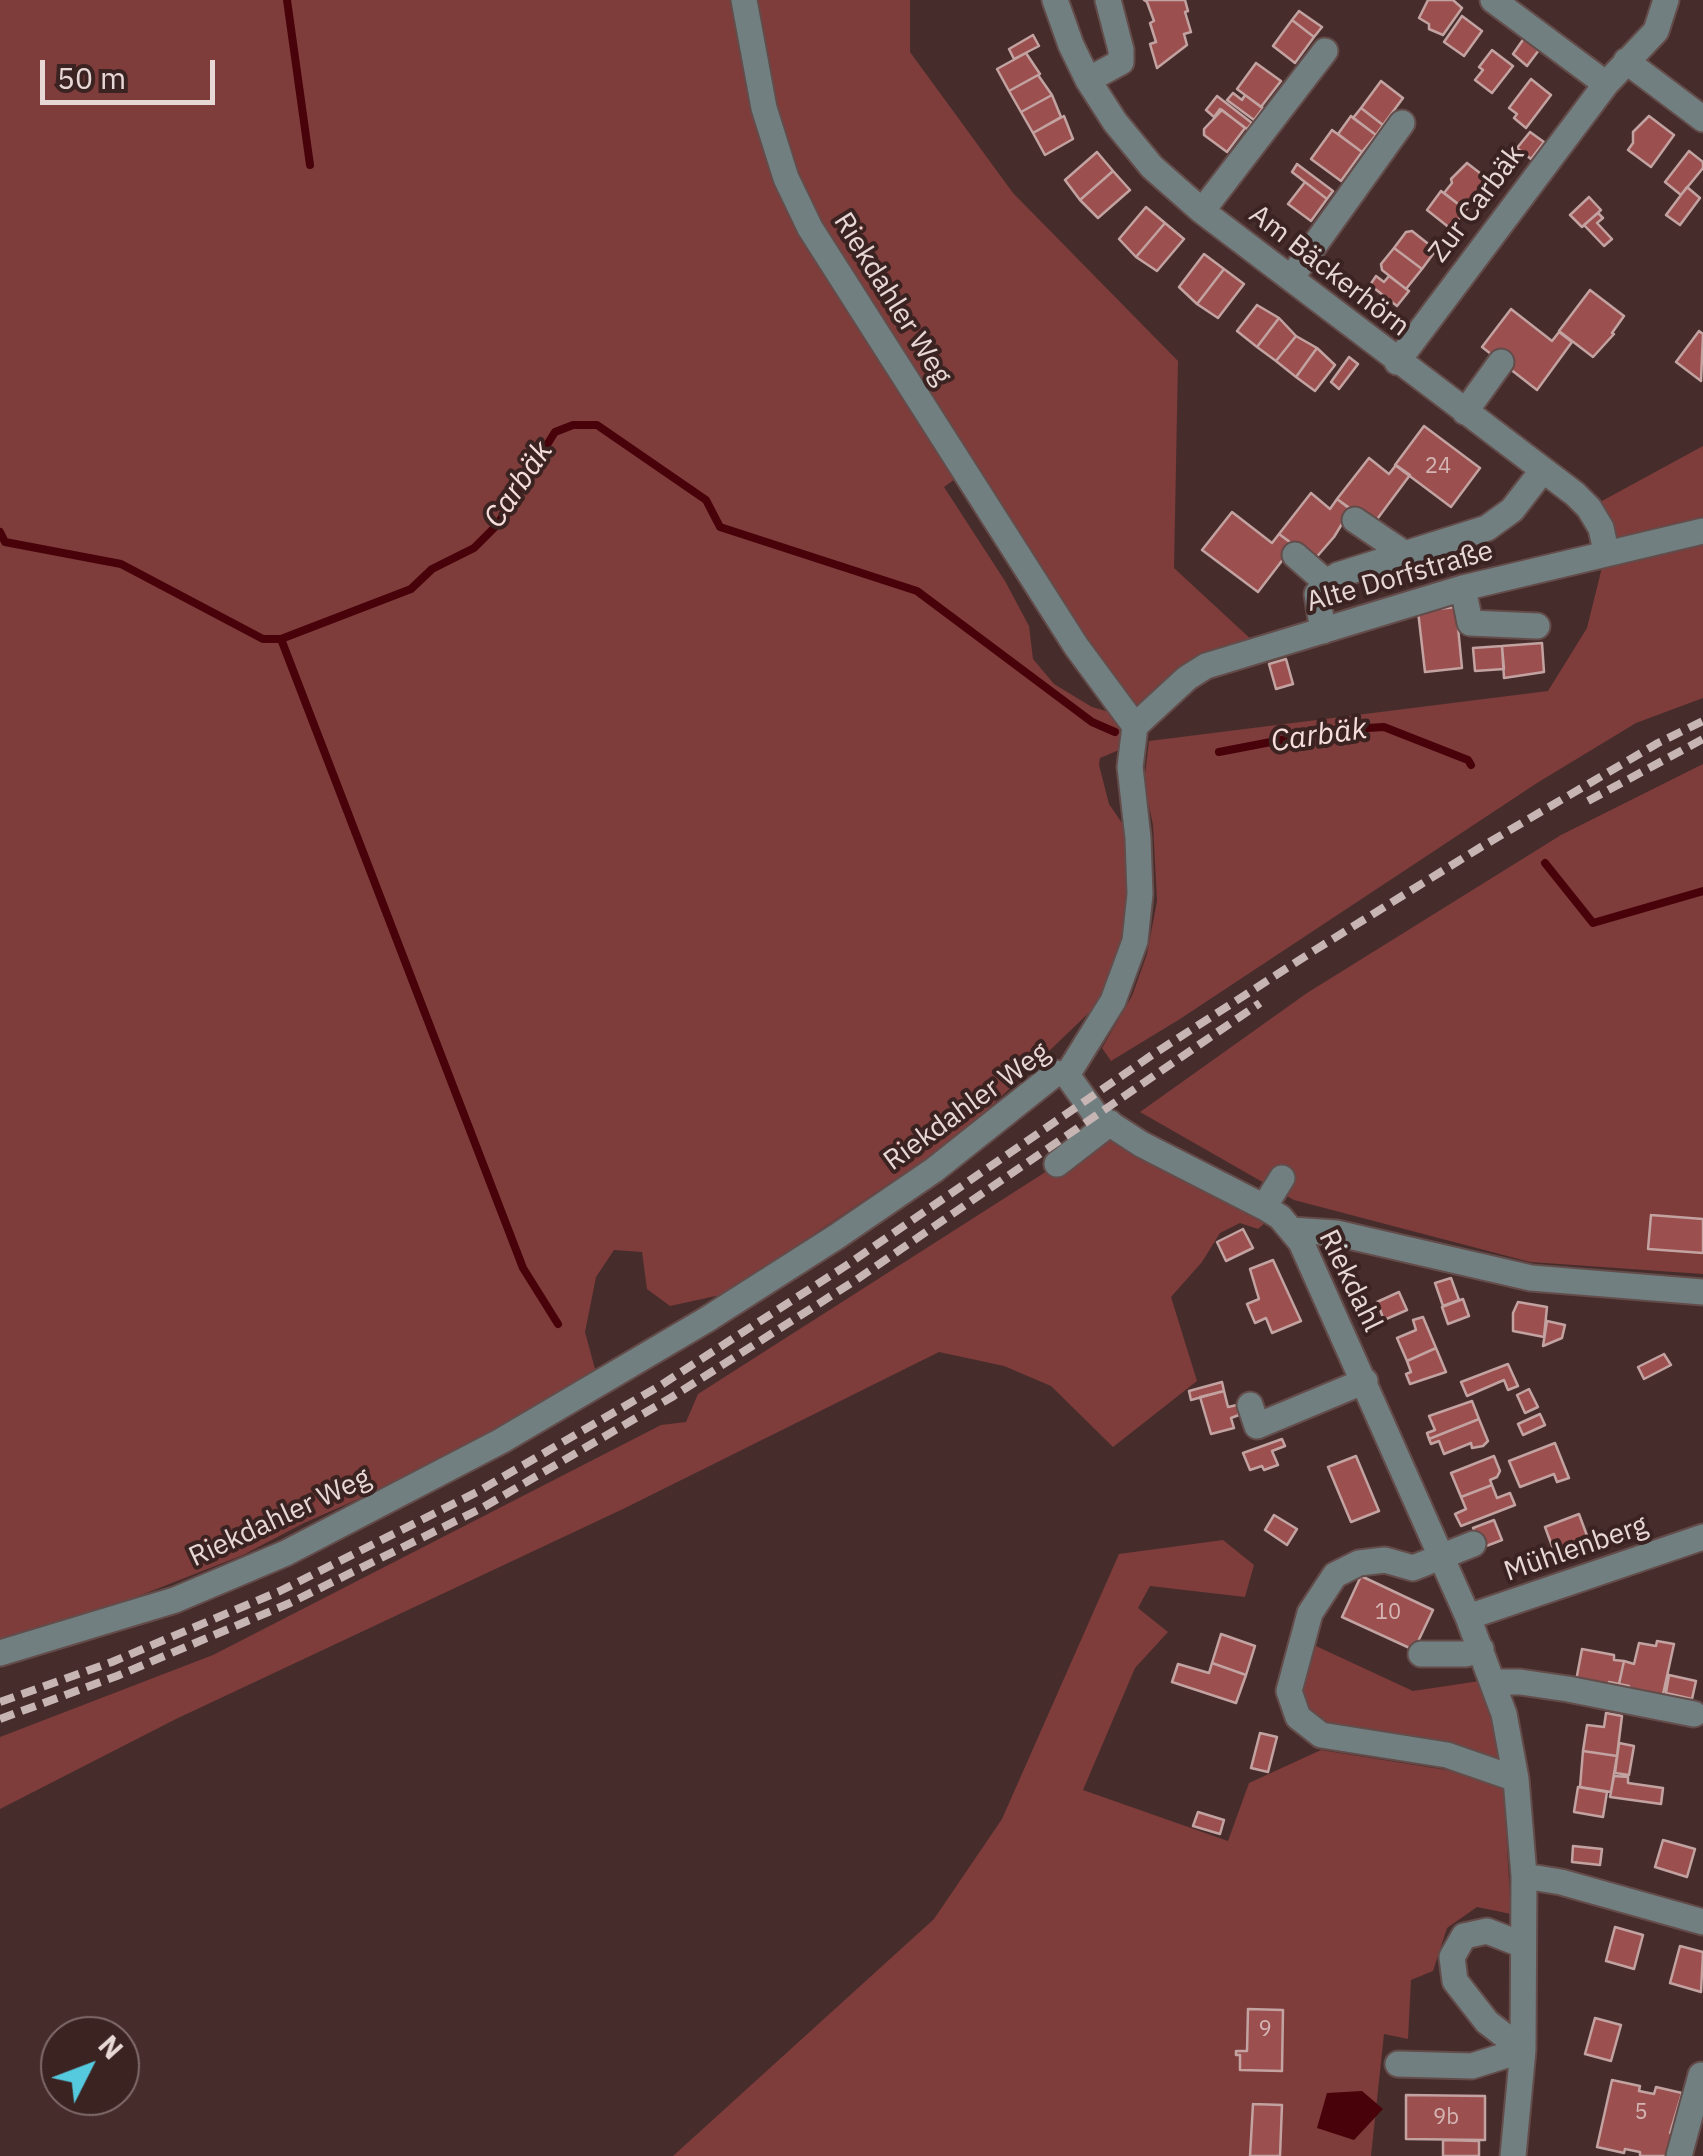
<!DOCTYPE html>
<meta charset="utf-8">
<style>
body{margin:0}
#map{position:relative;width:1703px;height:2156px;overflow:hidden;background:#462d2c;font-family:"IBM Plex Sans",sans-serif}
canvas{display:block}
.north{position:absolute;left:40px;top:2016px;width:100px;height:100px;box-sizing:border-box;background:#3b2322;border:2px solid #806b6a;border-radius:50%;rotate:48deg;font-size:28px;font-weight:700;line-height:40px;text-align:center;color:#e7d7d5}
.north::after{content:'';display:block;margin:auto;width:35px;height:45px;background:#55cadf;clip-path:polygon(50% 0,100% 100%,50% 72%,0 100%)}
.scale{position:absolute;left:40px;top:60px;width:175px;height:45px;box-sizing:border-box;border:5px solid #e7d7d5;border-top:0;padding-left:12px;font-size:30px;line-height:35px;white-space:nowrap;color:#e7d7d5;-webkit-text-stroke:8px #3b2322;paint-order:stroke}
</style>
<div id="map">
<canvas width="1703" height="2156"></canvas>
<div class="north">N</div>
<div class="scale">50 m</div>
</div>
<script>
const ctx = document.querySelector('canvas').getContext('2d');
ctx.lineJoin = 'round';
function fillPath(path, color) { ctx.fillStyle = color; ctx.fill(path, 'evenodd'); }
const poly = rows => new Path2D(rows.map(r => 'M' + r).join(''));
function strokePath(path, color, width, dash) { ctx.strokeStyle = color; ctx.lineWidth = width; ctx.lineCap = dash ? 'butt' : 'round'; ctx.setLineDash(dash || []); ctx.stroke(path); }
function label(font, color, halo, rows, align = 'center') {
  ctx.font = font + ' "IBM Plex Sans",sans-serif'; ctx.lineWidth = 8; ctx.setLineDash([]); ctx.textBaseline = 'middle'; ctx.strokeStyle = halo; ctx.fillStyle = color; for (const [text, x, y, turn = 0] of rows) {
    ctx.save(); ctx.translate(x, y); ctx.rotate((+turn || 0) * Math.PI / 180); ctx.textAlign = isNaN(turn) ? turn : align; if (halo) ctx.strokeText(text, 0, 0); ctx.fillText(text, 0, 0); ctx.restore();
  }
}
fillPath(poly([
 [0,0,910,0,910,52,1013,193,1178,361,1174,568,1254,642,1135,726,965,472,944,487,1005,581,1029,626,1033,659,1054,684,1092,707,1116,714,1122,727,1119,750,1100,758,1099,765,1109,804,1122,823,1124,822,1130,886,1119,961,1093,1009,961,1135,725,1294,670,1306,647,1289,642,1252,614,1250,596,1277,585,1332,595,1369,510,1425,415,1474,304,1523,243,1555,111,1607,0,1640],
 [1703,446,1703,698,1636,723,1537,783,1180,1019,1111,1061,1102,1048,1132,996,1147,954,1157,901,1153,825,1144,783,1149,741,1548,691,1587,628,1606,551,1589,508],
 [1703,764,1703,1274,1530,1262,1294,1200,1140,1112,1307,993,1561,835],
 [1105,1134,1266,1222,1258,1229,1240,1223,1220,1233,1202,1262,1171,1297,1197,1381,1113,1447,1051,1386,1004,1366,939,1352,623,1509,176,1719,0,1809,0,1737,213,1655,661,1425,686,1422,698,1394],
 [1223,1540,1254,1565,1245,1597,1150,1586,1138,1608,1168,1632,1135,1668,1083,1790,1228,1841,1249,1783,1321,1750,1503,1779,1511,1914,1477,1907,1447,1928,1433,1971,1411,1980,1408,2039,1384,2034,1371,2156,673,2156,934,1919,1002,1819,1119,1554],
 [1303,1640,1413,1691,1493,1679,1516,1779,1298,1717]
]), '#7e3c3b');
fillPath(poly([
 [1362,2091,1383,2109,1354,2140,1317,2128,1327,2093]
]), '#48020a');
strokePath(poly([
 [287,0,310,165],
 [0,532,5,542,121,564,263,639,281,639,411,589,432,569,474,548,497,525,555,432,573,425,597,425,706,500,720,527,917,591,1092,722,1115,732],
 [281,639,523,1268,558,1324],
 [1219,752,1333,730,1384,727,1468,760,1471,765],
 [1545,863,1593,923,1703,891]
]), '#48020a', 8);
const building = poly([
 [1144,0,1185,0,1188,11,1185,12,1191,32,1184,34,1187,45,1157,68,1150,44,1156,42,1150,23,1154,21,1147,2,1144,0],
 [1428,0,1453,0,1462,8,1443,35,1429,29,1429,24,1419,18,1428,0],
 [1299,11,1322,27,1314,37,1292,20,1299,11],
 [1462,16,1482,31,1464,56,1444,42,1462,16],
 [1292,20,1314,37,1295,63,1273,46,1292,20],
 [1527,34,1542,46,1527,66,1513,54,1527,34],
 [1033,35,1039,46,1014,59,1009,49,1033,35],
 [1492,50,1513,66,1492,93,1475,80,1483,70,1479,67,1492,50],
 [1026,53,1040,74,1009,91,997,69,1026,53],
 [1256,63,1281,81,1261,107,1237,89,1256,63],
 [1038,75,1052,95,1021,112,1009,91,1038,75],
 [1531,79,1551,95,1526,128,1514,118,1517,114,1509,108,1531,79],
 [1381,81,1403,98,1383,125,1361,108,1381,81],
 [1233,93,1242,100,1245,95,1263,108,1254,120,1227,100,1233,93],
 [1052,95,1061,117,1033,133,1021,112,1052,95],
 [1217,96,1252,123,1247,129,1220,109,1214,117,1206,110,1217,96],
 [1361,108,1383,125,1376,135,1353,118,1361,108],
 [1222,110,1245,128,1227,152,1204,135,1204,129,1222,110],
 [1064,116,1073,139,1045,155,1033,133,1064,116],
 [1351,116,1376,135,1362,152,1338,134,1351,116],
 [1649,116,1674,135,1651,167,1628,150,1633,143,1633,132,1649,116],
 [1332,130,1362,152,1341,181,1311,159,1332,130],
 [1530,132,1544,142,1531,159,1517,148,1530,132],
 [1689,151,1703,162,1703,168,1681,195,1665,182,1689,151],
 [1097,152,1113,171,1080,200,1065,180,1097,152],
 [1467,163,1489,180,1466,210,1444,193,1452,183,1451,179,1467,163],
 [1297,164,1333,191,1327,199,1292,172,1297,164],
 [1113,171,1130,190,1098,218,1080,200,1113,171],
 [1305,182,1327,199,1311,221,1288,204,1305,182],
 [1687,187,1700,198,1680,225,1666,215,1687,187],
 [1441,191,1466,210,1451,229,1427,210,1441,191],
 [1589,197,1601,210,1582,227,1570,215,1589,197],
 [1146,207,1165,223,1136,257,1119,239,1146,207],
 [1598,213,1603,218,1597,223,1612,239,1604,246,1584,225,1598,213],
 [1165,223,1184,239,1157,271,1136,257,1165,223],
 [1412,231,1436,250,1422,269,1394,248,1406,232,1412,231],
 [1394,248,1422,269,1406,289,1382,270,1381,264,1394,248],
 [1204,254,1224,269,1197,304,1179,287,1204,254],
 [1224,269,1244,284,1218,318,1197,304,1224,269],
 [1376,276,1384,282,1389,276,1409,291,1397,306,1370,285,1376,276],
 [1590,290,1624,316,1612,333,1614,334,1593,357,1559,331,1590,290],
 [1257,305,1279,318,1257,347,1237,331,1257,305],
 [1511,309,1552,341,1559,332,1572,342,1537,390,1482,347,1511,309],
 [1279,318,1296,336,1276,361,1257,347,1279,318],
 [1699,331,1703,334,1701,381,1676,362,1699,331],
 [1296,336,1317,348,1296,377,1276,361,1296,336],
 [1317,348,1335,365,1315,391,1296,377,1317,348],
 [1349,357,1358,364,1339,389,1331,382,1349,357],
 [1424,426,1480,468,1451,507,1395,465,1424,426],
 [1369,458,1389,474,1396,465,1410,475,1372,526,1337,499,1369,458],
 [1311,493,1330,509,1337,499,1351,509,1334,537,1314,560,1279,534,1311,493],
 [1232,512,1272,543,1279,534,1294,545,1258,592,1202,550,1232,512],
 [1456,607,1462,668,1425,672,1418,611,1456,607],
 [1542,643,1544,672,1504,678,1502,646,1542,643],
 [1502,646,1504,669,1475,671,1473,648,1502,646],
 [1286,659,1293,684,1276,689,1269,664,1286,659],
 [1651,1215,1703,1219,1703,1253,1648,1249,1651,1215],
 [1243,1229,1253,1248,1226,1261,1217,1242,1243,1229],
 [1273,1260,1301,1321,1272,1333,1266,1318,1255,1323,1247,1304,1259,1299,1250,1269,1273,1260],
 [1451,1278,1459,1300,1443,1306,1435,1283,1451,1278],
 [1399,1292,1407,1310,1384,1320,1377,1302,1399,1292],
 [1463,1299,1469,1316,1448,1324,1442,1307,1463,1299],
 [1518,1302,1547,1307,1544,1337,1513,1331,1513,1313,1518,1302],
 [1423,1317,1436,1348,1407,1361,1397,1338,1416,1330,1413,1320,1423,1317],
 [1547,1321,1565,1325,1562,1338,1543,1346,1547,1321],
 [1436,1348,1446,1372,1410,1384,1406,1374,1411,1372,1407,1361,1436,1348],
 [1664,1354,1671,1365,1644,1379,1638,1367,1664,1354],
 [1508,1364,1518,1386,1508,1390,1504,1380,1467,1396,1461,1382,1508,1364],
 [1222,1382,1224,1391,1191,1400,1189,1391,1222,1382],
 [1529,1389,1538,1407,1525,1413,1517,1395,1529,1389],
 [1224,1391,1228,1407,1237,1405,1239,1415,1231,1418,1234,1428,1211,1434,1200,1397,1224,1391],
 [1472,1401,1479,1419,1429,1439,1427,1433,1435,1430,1429,1416,1472,1401],
 [1540,1414,1545,1425,1523,1435,1518,1424,1540,1414],
 [1479,1419,1488,1441,1483,1446,1472,1448,1471,1443,1444,1454,1439,1441,1431,1444,1429,1439,1479,1419],
 [1282,1439,1285,1446,1272,1451,1278,1465,1264,1470,1262,1466,1250,1470,1243,1453,1282,1439],
 [1555,1443,1569,1478,1557,1482,1554,1474,1520,1487,1509,1461,1555,1443],
 [1356,1456,1379,1511,1351,1522,1328,1467,1356,1456],
 [1494,1456,1500,1471,1497,1477,1490,1480,1492,1485,1461,1497,1451,1473,1494,1456],
 [1492,1485,1497,1498,1510,1493,1515,1505,1461,1526,1455,1514,1466,1509,1461,1497,1492,1485],
 [1579,1514,1589,1541,1555,1554,1545,1527,1579,1514],
 [1274,1515,1297,1529,1287,1545,1265,1530,1274,1515],
 [1494,1520,1502,1540,1481,1548,1473,1528,1494,1520],
 [1361,1576,1433,1610,1414,1650,1342,1617,1361,1576],
 [1221,1634,1255,1646,1246,1675,1212,1663,1221,1634],
 [1657,1641,1674,1644,1662,1699,1628,1692,1629,1686,1619,1684,1624,1661,1634,1664,1639,1643,1656,1646,1657,1641],
 [1582,1649,1614,1655,1614,1660,1624,1661,1619,1684,1609,1682,1607,1688,1576,1681,1582,1649],
 [1212,1663,1246,1675,1236,1703,1172,1682,1178,1664,1209,1673,1212,1663],
 [1669,1675,1696,1681,1692,1699,1666,1693,1669,1675],
 [1606,1713,1622,1716,1617,1756,1583,1751,1587,1725,1604,1727,1606,1713],
 [1260,1733,1277,1737,1268,1772,1251,1768,1260,1733],
 [1619,1743,1634,1746,1629,1775,1615,1773,1619,1743],
 [1583,1751,1617,1756,1611,1792,1580,1787,1583,1751],
 [1614,1776,1628,1777,1628,1783,1663,1788,1661,1804,1610,1797,1614,1776],
 [1578,1787,1607,1792,1603,1817,1574,1812,1578,1787],
 [1198,1812,1224,1820,1220,1834,1193,1826,1198,1812],
 [1663,1840,1695,1849,1687,1877,1655,1867,1663,1840],
 [1573,1846,1602,1849,1600,1865,1572,1862,1573,1846],
 [1615,1927,1643,1935,1634,1969,1606,1961,1615,1927],
 [1680,1946,1703,1952,1701,1992,1670,1983,1680,1946],
 [1248,2009,1283,2010,1282,2071,1240,2070,1240,2055,1236,2055,1236,2051,1247,2051,1248,2009],
 [1595,2018,1621,2025,1611,2061,1585,2054,1595,2018],
 [1612,2080,1640,2086,1639,2091,1654,2094,1656,2087,1682,2093,1670,2133,1672,2134,1667,2156,1640,2156,1640,2152,1625,2149,1624,2153,1597,2147,1612,2080],
 [1406,2095,1485,2096,1485,2140,1406,2139,1406,2095],
 [1253,2104,1282,2105,1280,2156,1250,2156,1253,2104],
 [1443,2140,1479,2141,1479,2156,1443,2156,1443,2140]
]);
fillPath(building, '#9b504f');
strokePath(building, '#c2a3a1', 2.5);
const minor = poly([
 [744,0,764,108,786,178,810,228,1076,646,1135,726,1130,767,1138,838,1140,894,1135,941,1113,1001,1067,1075],
 [1055,0,1071,45,1088,80,1115,122,1152,167,1202,211,1575,494,1589,508,1601,528,1606,551],
 [1626,61,1703,119],
 [1088,80,1121,62,1121,50,1108,0],
 [1606,84,1656,31,1666,0],
 [1202,211,1325,51],
 [1291,278,1402,123],
 [1397,362,1606,84,1493,0],
 [1465,412,1501,362],
 [1355,520,1405,554],
 [1295,555,1326,582],
 [1463,588,1470,623,1537,626],
 [1323,631,1317,594,1326,582,1338,575,1487,528,1512,510,1543,470],
 [1135,726,1187,678,1206,666,1463,588,1703,531],
 [1067,1075,1095,1114,1141,1144,1264,1207,1280,1217,1301,1242,1468,1617,1504,1714,1516,1779,1524,1876,1523,2050,1513,2156],
 [1057,1164,1110,1123],
 [1264,1207,1282,1178],
 [1291,1230,1336,1233,1531,1278,1703,1292],
 [1250,1405,1257,1426,1365,1381],
 [1473,1544,1413,1568,1385,1560,1359,1563,1335,1575,1310,1613,1289,1691,1298,1717,1321,1735,1447,1755,1516,1779],
 [1468,1617,1703,1537],
 [0,1653,175,1600,286,1553,501,1441,706,1320,836,1237,934,1170,1056,1073,1067,1075],
 [1421,1654,1466,1654,1481,1649],
 [1494,1682,1520,1682,1568,1689,1694,1714],
 [1524,1876,1561,1882,1703,1922],
 [1523,2050,1487,2022,1455,1981,1452,1957,1464,1936,1487,1931,1523,1945],
 [1398,2064,1472,2066,1523,2050],
 [1679,2156,1701,2075]
]);
strokePath(minor, '#634c4a', 29);
strokePath(minor, '#717f81', 25);
strokePath(poly([
 [1588,801,1703,739],
 [0,1702,112,1662,280,1591,477,1492,661,1385,847,1265,1152,1055,1315,950,1481,847,1658,743,1703,721],
 [0,1719,117,1676,290,1603,482,1508,672,1397,856,1280,1260,1003]
]), '#c7b5b4', 8, [15, 8]);
label('22px', '#d4b5b4', null, [
 ["24",1438,467],
 ["10",1388,1613],
 ["9",1265,2030],
 ["5",1641,2113],
 ["9b",1446,2118]
]);
label('28px', '#e7d7d5', '#3b2322', [
 ["Zur Carbäk",1477,204,-53],
 ["Am Bäckerhörn",1329,271,38],
 ["Riekdahler Weg",892,299,58],
 ["Alte Dorfstraße",1400,577,-16],
 ["Riekdahler Weg",967,1107,-36],
 ["Riekdahl",1350,1281,64],
 ["Riekdahler Weg",280,1518,-25],
 ["Mühlenberg",1576,1549,-19]
]);
label('italic 30px', '#f5dedc', '#3b2322', [
 ["Carbäk",519,485,-56],
 ["Carbäk",1319,736,-8]
]);
</script>
